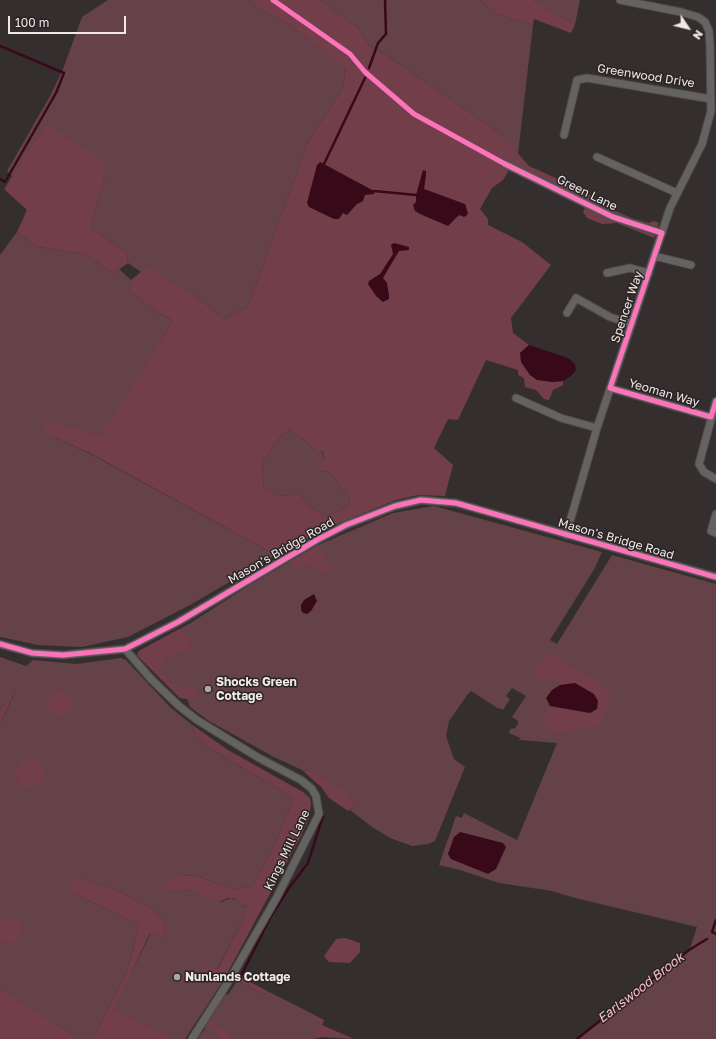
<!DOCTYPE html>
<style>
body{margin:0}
#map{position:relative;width:716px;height:1039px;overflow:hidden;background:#342e2f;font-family:"Golos Text",sans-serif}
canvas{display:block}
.north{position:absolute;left:668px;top:8px;width:40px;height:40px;-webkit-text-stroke:3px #2c2324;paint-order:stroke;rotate:125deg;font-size:11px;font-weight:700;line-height:16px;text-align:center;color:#eee8e9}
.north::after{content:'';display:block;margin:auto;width:14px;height:18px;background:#eee8e9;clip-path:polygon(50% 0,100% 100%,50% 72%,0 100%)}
.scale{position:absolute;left:8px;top:16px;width:118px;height:18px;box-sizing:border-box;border:2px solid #eee8e9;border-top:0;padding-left:5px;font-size:12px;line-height:14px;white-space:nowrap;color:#eee8e9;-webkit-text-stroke:3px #2c2324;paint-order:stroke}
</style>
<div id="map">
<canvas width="716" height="1039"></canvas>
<div class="north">N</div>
<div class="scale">100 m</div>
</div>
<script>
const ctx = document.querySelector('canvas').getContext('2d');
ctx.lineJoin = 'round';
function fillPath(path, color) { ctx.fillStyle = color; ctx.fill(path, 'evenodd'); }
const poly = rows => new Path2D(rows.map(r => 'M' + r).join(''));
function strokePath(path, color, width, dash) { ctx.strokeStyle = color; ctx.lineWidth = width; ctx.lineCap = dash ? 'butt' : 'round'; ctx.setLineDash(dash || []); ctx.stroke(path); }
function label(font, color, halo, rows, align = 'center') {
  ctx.font = font + ' "Golos Text",sans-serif'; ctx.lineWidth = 3; ctx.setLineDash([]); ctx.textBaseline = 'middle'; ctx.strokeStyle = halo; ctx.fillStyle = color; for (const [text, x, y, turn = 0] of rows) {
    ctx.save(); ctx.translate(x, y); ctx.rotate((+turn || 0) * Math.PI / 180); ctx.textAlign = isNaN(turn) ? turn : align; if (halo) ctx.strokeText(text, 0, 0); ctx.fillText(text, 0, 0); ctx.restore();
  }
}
fillPath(poly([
 [108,0,249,0,258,8,289,24,346,68,343,88,308,142,248,307,224,319,192,294,147,268,141,272,128,263,127,253,90,227,106,173,46,124,13,177,7,171,50,96,63,69,82,17],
 [320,0,480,0,497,14,533,25,518,154,501,134,386,55,370,46,357,27],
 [533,0,580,0,575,25,544,7],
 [17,232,39,247,84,254,114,273,119,269,131,280,129,291,153,309,173,321,100,437,47,420,51,436,89,453,276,555,190,605,128,637,82,647,38,645,0,637,0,255],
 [289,430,301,437,318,453,321,451,325,459,316,464,322,471,329,472,345,491,350,500,347,507,327,516,308,506,300,494,282,496,264,490,262,462,280,437],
 [434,506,602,552,595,568,550,640,557,644,612,555,716,584,716,1039,576,1039,690,948,697,927,575,898,552,891,499,883,460,870,439,865,456,816,462,818,464,813,517,840,557,743,519,740,520,738,509,733,510,729,515,728,518,724,517,720,512,717,526,696,512,688,506,696,510,699,503,710,500,708,499,709,471,691,468,694,449,721,446,736,454,759,465,767,435,841,428,844,412,846,390,838,372,827,350,810,356,806,309,771,302,770,274,757,209,721,190,707,187,699,180,698,137,655,139,651,189,624,248,586,318,545,393,513],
 [0,657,26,666,33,660,76,664,121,658,126,660,170,707,191,724,196,736,209,748,294,798,274,846,253,885,234,890,197,876,181,875,166,883,163,890,180,892,189,889,221,902,231,898,240,902,247,909,245,917,216,971,204,964,206,973,223,981,185,1039,175,1039,113,1009,151,933,163,938,166,928,163,921,156,912,121,892,83,879,74,894,140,924,127,971,93,1039,79,1039,0,989,0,724,16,690,0,711],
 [237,981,265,995,267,991,301,1008,319,1021,320,1024,313,1039,197,1039,205,1029,205,1025,226,994,228,995]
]), '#654148');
fillPath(poly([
 [249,0,320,0,357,27,370,46,386,55,501,134,529,166,582,190,603,202,613,210,634,219,649,223,653,221,659,223,654,238,617,223,602,224,587,218,583,212,588,202,512,165,503,180,492,188,480,209,488,219,488,225,522,242,551,265,511,318,513,333,529,345,520,353,552,382,563,381,563,385,553,390,549,400,544,399,536,390,525,387,524,378,518,375,518,370,486,360,458,420,448,419,434,448,453,465,445,496,418,495,396,500,332,526,276,555,90,453,51,436,42,425,47,420,100,436,173,321,153,309,129,291,131,280,147,267,192,294,224,319,248,307,308,142,343,88,346,69,289,24,258,8],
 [289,430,301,437,318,453,322,451,325,459,315,464,322,471,329,472,345,491,350,500,347,507,327,516,308,506,300,494,282,496,264,490,262,462,280,437],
 [480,0,533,0,575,25,571,33,534,19,533,25,497,14],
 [46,124,102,160,106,173,90,227,127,253,128,263,114,273,84,254,39,247,17,232,27,210,4,189],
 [318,546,330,567,329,573,319,572,313,565,295,568,288,562],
 [179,629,192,640,187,652,175,652,165,660,161,669,171,682,181,687,192,686,198,696,187,699,180,698,137,655,139,651],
 [550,651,563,662,597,681,611,695,601,726,578,728,559,734,551,730,540,721,550,706,590,713,575,683,560,685,552,680,535,679,532,672],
 [17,687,10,702,0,724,0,711],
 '47 703a13 13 0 1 1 26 0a13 13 0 1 1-26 0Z',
 [191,724,228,750,303,792,310,798,311,803,309,818,301,836,223,981,206,973,202,963,217,970,245,917,246,907,233,898,228,898,219,902,189,889,180,892,162,890,168,880,181,875,197,876,234,890,253,885,274,846,294,798,209,748,196,736],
 '16 773a14 14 0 1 1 28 0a14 14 0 1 1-28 0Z',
 [302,770,309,771,342,788,356,806,348,811,329,798,321,787],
 [75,878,83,879,121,892,156,912,163,921,166,928,163,938,150,933,114,1009,175,1039,93,1039,127,971,140,924,74,894,70,889,70,884],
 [6,917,18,921,22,928,21,937,18,940,9,944,0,941,0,920],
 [345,938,360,943,360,952,350,963,329,962,324,956,336,939],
 [239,976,267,991,265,995,237,981],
 [0,989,26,1005,79,1039,0,1039],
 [301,1008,324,1020,322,1025,354,1039,322,1037,313,1039,320,1023],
 [209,1019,229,1033,227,1036,233,1039,220,1039,216,1031,207,1023]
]), '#713e4a');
fillPath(poly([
 [320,162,374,191,374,194,365,195,363,201,357,204,347,215,343,213,339,219,334,219,309,207,307,203,317,165],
 [423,170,426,171,426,175,424,189,465,204,468,213,467,215,464,217,459,215,448,226,420,214,415,211,413,205,416,202,416,195],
 [394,243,409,247,409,250,399,251,383,278,387,283,389,295,389,299,383,302,376,296,368,284,369,281,380,274,393,254,391,245],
 [529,345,568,358,575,364,576,370,572,375,563,381,552,382,537,380,530,375,521,362,520,353],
 [314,594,317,601,311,611,307,614,303,613,301,610,301,605,304,600],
 [575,683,594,694,598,701,597,709,590,713,550,706,546,698,552,690,560,685],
 [460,832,503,843,506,847,496,869,488,874,451,859,448,854,454,837]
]), '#380918');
strokePath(poly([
 [0,46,64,73,56,93,5,182,0,179],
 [369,68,378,43,386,34,385,0],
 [324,164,365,78],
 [374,191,416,195],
 [716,920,712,932,716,934],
 [242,974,270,918,289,888,308,863,323,816],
 [577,1039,689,950,707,939]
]), '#380918', 2.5);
const street = poly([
 [564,135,577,80,587,78,711,99],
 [597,157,677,193],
 [505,164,613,217,662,233],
 [654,256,691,265],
 [607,273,630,268,649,273],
 [567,313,576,298,610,317,632,324],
 [610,388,711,417],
 [516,398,561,418,597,428],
 [716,401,699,464,704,472,716,479],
 [716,514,711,531,716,533],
 [566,535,597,428,670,208,702,144,711,111,710,46,709,31,705,22,698,17,681,12,620,0],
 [0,644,32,653,63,655,125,649,178,622,317,540,346,525,395,506,421,500,456,503,716,577],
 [125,649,151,679,179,706,197,720,259,758,301,780,312,789,316,796,319,814,277,897,227,984,192,1039]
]);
strokePath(street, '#4e4a4a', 9);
strokePath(street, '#656262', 7);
strokePath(poly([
 [273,0,350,54,365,72,414,114,505,164,613,217,662,233,610,388,711,417,716,401],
 [0,644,32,653,63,655,125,649,178,622,317,540,346,525,395,506,421,500,456,503,716,577]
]), '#fb73b8', 5);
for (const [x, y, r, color] of [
 [208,689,4,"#ada7a8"],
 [177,977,4,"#ada7a8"]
]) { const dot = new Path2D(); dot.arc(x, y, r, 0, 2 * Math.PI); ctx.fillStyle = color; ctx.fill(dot); strokePath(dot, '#2c2324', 1.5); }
label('12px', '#eee8e9', '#2c2324', [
 ["Greenwood Drive",646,76,9],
 ["Green Lane",587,193,26],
 ["Spencer Way",627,307,-71],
 ["Yeoman Way",664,393,16],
 ["Mason's Bridge Road",616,539,16],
 ["Mason's Bridge Road",281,551,-30],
 ["Kings Mill Lane",287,850,-64]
]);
label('bold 12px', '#eee8e9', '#2c2324', [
 ["Shocks Green",216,682],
 ["Cottage",216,696],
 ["Nunlands Cottage",185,977]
], 'left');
label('italic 13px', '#f8c0ca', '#2c2324', [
 ["Earlswood Brook",641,988,-38]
]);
</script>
